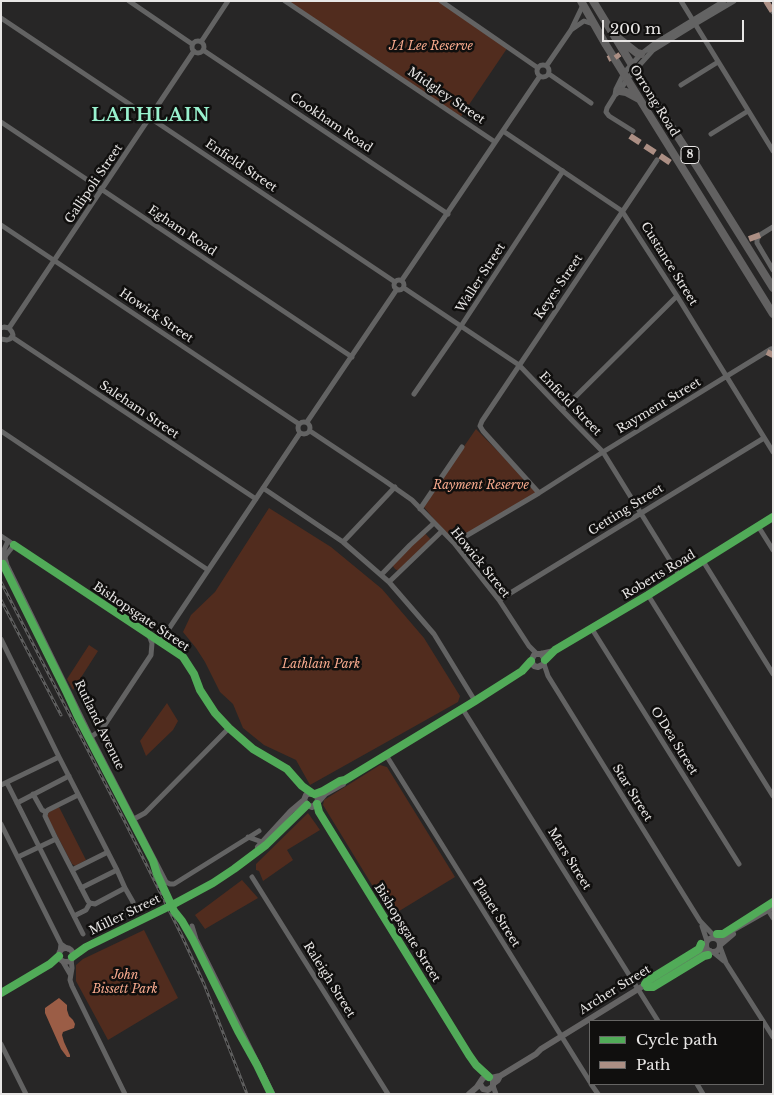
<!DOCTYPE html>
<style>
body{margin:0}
#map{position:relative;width:774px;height:1095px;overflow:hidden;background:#272626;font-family:"Libre Baskerville",serif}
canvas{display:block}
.frame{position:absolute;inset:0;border:2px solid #e8e6e5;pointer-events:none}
.legend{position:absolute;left:589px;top:1020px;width:175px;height:65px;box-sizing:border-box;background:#100f0e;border:1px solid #666564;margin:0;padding:6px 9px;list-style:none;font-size:15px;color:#e8e6e5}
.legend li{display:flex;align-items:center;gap:10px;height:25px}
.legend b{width:25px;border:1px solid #666564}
.scale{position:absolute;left:602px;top:20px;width:142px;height:22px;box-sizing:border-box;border:2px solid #e8e6e5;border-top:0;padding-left:6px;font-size:15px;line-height:18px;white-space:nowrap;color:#e8e6e5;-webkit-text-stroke:4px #100f0e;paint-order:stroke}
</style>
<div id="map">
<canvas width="774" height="1095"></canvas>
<div class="frame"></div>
<ul class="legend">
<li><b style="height:6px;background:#51ab58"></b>Cycle path</li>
<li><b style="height:6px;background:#ac8f84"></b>Path</li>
</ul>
<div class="scale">200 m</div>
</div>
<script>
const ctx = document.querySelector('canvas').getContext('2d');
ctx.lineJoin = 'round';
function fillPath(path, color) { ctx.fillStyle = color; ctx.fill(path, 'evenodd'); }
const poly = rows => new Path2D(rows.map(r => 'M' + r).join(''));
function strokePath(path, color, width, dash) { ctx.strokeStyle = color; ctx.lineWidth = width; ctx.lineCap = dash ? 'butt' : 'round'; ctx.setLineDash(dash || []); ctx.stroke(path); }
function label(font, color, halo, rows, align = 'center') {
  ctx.font = font + ' "Libre Baskerville",serif'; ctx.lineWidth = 5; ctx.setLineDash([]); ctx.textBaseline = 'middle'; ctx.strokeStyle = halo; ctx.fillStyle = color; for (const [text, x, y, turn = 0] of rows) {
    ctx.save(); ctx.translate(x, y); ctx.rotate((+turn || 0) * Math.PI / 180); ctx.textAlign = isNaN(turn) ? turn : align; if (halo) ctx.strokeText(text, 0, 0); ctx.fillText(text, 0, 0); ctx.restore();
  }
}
fillPath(poly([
 [285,1,441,1,508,47,460,118],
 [476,429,539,493,454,543,423,506],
 [269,508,331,547,382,589,424,638,460,696,458,702,310,785,296,760,264,745,243,728,233,704,220,692,205,662,196,648,183,632,191,615,215,592],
 [424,532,432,541,400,572,395,569,392,565],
 [89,645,98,651,73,690,67,679],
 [167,703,178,721,173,730,146,756,140,741],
 [380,765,387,767,455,877,391,916,323,805,324,800],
 [59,807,86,860,75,866,72,864,47,816,49,812],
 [308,813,320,830,287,850,293,860,263,881,259,871,256,870,256,864],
 [242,880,258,898,205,929,195,915],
 [144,930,178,998,108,1040,76,981,76,965,83,959]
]), '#512c1e');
fillPath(poly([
 [59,998,67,1005,67,1010,69,1016,73,1020,75,1024,74,1028,63,1032,62,1035,64,1042,70,1055,70,1057,67,1057,61,1049,45,1013,45,1008]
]), '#9b5d46');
strokePath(poly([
 [129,1,192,44],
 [285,1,495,142],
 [441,1,538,68],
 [681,1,773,151],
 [766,1,773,12],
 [1,18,395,282],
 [571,30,584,21,593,24],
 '192 47a6 6 0 1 1 12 0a6 6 0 1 1-12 0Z',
 [201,42,228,1],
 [203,50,448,214],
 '537 71a6 6 0 1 1 12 0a6 6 0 1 1-12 0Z',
 [547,65,571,30,583,5],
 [549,74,591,103],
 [681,85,718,62],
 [615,95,616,89,624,73,641,54,654,44,724,1],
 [1,122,352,357],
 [503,131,622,211,677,296,773,452],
 [633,131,609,116,606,112,607,108,615,95,620,91,627,79,653,50,695,24,734,1],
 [711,134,748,111],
 [1,225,299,424],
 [773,227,760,235,757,239,757,243,773,270],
 '394 285a5 5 0 1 1 10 0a5 5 0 1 1-10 0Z',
 [402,280,540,76],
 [404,288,519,365,562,410,603,452,679,575],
 [1,328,4,327,9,328,12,332,13,335,10,339,7,340,1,339],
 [9,328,194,51],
 [12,337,256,499],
 [414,394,461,326,563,171],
 [562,410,677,296],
 '298 428a6 6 0 1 1 12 0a6 6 0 1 1-12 0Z',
 [307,422,397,289],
 [1,431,208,570],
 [310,431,385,481,412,500,454,543,499,600,529,646,537,654],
 [263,488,343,542,389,582,434,634,475,701],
 [539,493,483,431,480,426,482,421,657,160],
 [420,509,462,447],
 [758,526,773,550],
 [1,536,183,657,194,674,200,690,215,713,229,728,253,749,287,769,302,786,312,793],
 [343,542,395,487],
 [454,543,539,493,603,452,771,349],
 [14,545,6,555,5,558,7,565,91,737,166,882,170,884,174,884,259,831],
 [3,560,3,552,8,541],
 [703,561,773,674],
 [381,575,410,545,434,523],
 [389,582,442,531],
 [648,595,773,796],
 [499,600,764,438],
 [592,629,739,864],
 [1,639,59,757,117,870,125,888,133,902,132,908,92,931],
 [160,642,300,433],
 [544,664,548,676,700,921,716,938],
 [462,708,658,1021],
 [91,737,102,729,151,655,152,643,149,635],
 [386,755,590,1082],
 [7,783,83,934],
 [1,785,59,757],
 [33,794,42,810,46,812,45,816,56,839,88,901,90,903],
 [17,803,69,776],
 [317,804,319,812,469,1055,476,1065,489,1077],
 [46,812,48,810,78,795],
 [134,819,145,813,229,728],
 [1,824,61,944,68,949],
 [248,837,262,842],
 [18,857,56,839],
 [72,870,108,852],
 [252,877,388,1094],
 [81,888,117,870],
 [768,910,773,918],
 [74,916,86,910,90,903,95,904,125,888],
 [192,926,196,939,273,1094],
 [702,926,707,941],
 [720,947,726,963,763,1021],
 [60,952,61,944],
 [713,952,724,961],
 [71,959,72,968,70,980,72,986,125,1094],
 [63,962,70,974],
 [763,1021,773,1037],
 [1,1044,26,1094],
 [591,1084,598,1094],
 [697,1084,703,1094],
 [493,1086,496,1094]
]), '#636363', 5);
strokePath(poly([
 [541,654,544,658,544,664,538,667,534,666,531,661,534,655,537,654,541,654,554,651],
 [545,660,555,650,648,595,773,517],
 [315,794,323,791,340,781,345,780,475,701,522,671,531,661],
 [318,802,325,794,343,784,345,780],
 [258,847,291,811,304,800,306,795,308,794,313,793,317,796,318,800,316,804,312,807,307,805,304,800],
 [174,904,213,883,234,869,266,845,307,805],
 '706 945a7 7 0 1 1 14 0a7 7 0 1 1-14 0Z',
 [717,939,773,907],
 [720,945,733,934],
 '59 955a7 7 0 1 1 14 0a7 7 0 1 1-14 0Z',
 [72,957,86,947,161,910],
 [696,957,706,952,710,951],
 [1,993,50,964,59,956],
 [494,1083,498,1080,500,1076,536,1054,541,1049,690,957,706,945],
 [480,1084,483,1089,488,1090,493,1086,493,1081],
 [469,1094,477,1087,483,1078,486,1077,491,1078,500,1076]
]), '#656464', 6);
strokePath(poly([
 [581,1,606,45,773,314],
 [593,1,635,70,698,168,773,288],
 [618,38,637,53,641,54],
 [620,91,626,92,639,99]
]), '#626161', 8);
const rail = poly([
 [1,582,123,818,181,934,204,984,247,1094],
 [1,600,61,715]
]);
strokePath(rail, '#5e5e5e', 3);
strokePath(rail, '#100f0e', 1, [4]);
strokePath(poly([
 [161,910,174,904]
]), '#656464', 6);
strokePath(poly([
 [766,1,773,12],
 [616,54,619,58],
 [608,59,610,58],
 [630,136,674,165],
 [749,239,760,235],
 [767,352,773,355]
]), '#ac8f84', 6, [12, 6]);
strokePath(poly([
 [14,545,183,657,194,674,200,690,215,713,229,728,253,749,287,769,302,786,312,793],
 [3,564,67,693,79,719,153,861,157,874,174,911,182,921,193,940,238,1031,257,1065,271,1094],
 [545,660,555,650,648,595,773,517],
 [315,794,323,791,340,781,345,780,475,701,522,671,531,661],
 [317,804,319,812,469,1055,476,1065,489,1077],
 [717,934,723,934,773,902],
 [72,957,86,947,174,904,213,883,234,869,266,845,307,805],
 [645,984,647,981,699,949,701,944],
 [647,987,653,987,704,956,708,955],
 [1,993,50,964,59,956]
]), '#51ab58', 8);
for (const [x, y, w] of [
 [690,155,18]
]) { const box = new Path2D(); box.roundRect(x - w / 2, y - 8.5, w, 17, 4); ctx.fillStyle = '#100f0e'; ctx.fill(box); strokePath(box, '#e8e6e5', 1); }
label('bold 11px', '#e8e6e5', null, [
 ["8",690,155]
]);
label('italic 12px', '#f8aa8e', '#100f0e', [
 ["JA Lee Reserve",431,47],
 ["Rayment Reserve",481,486],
 ["Lathlain Park",321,665],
 ["John",125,976],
 ["Bissett Park",125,990]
]);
label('12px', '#e8e6e5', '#100f0e', [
 ["Midgley Street",446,96,34],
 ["Orrong Road",654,101,58],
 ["Cookham Road",331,123,34],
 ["Enfield Street",241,166,34],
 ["Gallipoli Street",94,184,-56],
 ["Egham Road",182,231,34],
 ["Custance Street",669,264,58],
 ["Waller Street",481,278,-57],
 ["Keyes Street",559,287,-56],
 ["Howick Street",156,316,34],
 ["Enfield Street",570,404,46],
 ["Rayment Street",659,406,-31],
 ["Saleham Street",139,410,34],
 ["Getting Street",626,510,-32],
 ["Howick Street",480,563,51],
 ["Roberts Road",659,575,-31],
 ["Bishopsgate Street",141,617,34],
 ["Rutland Avenue",99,725,64],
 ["O'Dea Street",674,741,58],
 ["Star Street",632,793,58],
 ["Mars Street",569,859,58],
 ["Planet Street",496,913,58],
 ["Miller Street",125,915,-26],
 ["Bishopsgate Street",407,933,58],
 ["Raleigh Street",329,980,58],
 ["Archer Street",615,990,-32]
]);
ctx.letterSpacing = '1px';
label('bold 18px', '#98f1ce', '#100f0e', [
 ["LATHLAIN",151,116]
]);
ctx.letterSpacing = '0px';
</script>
